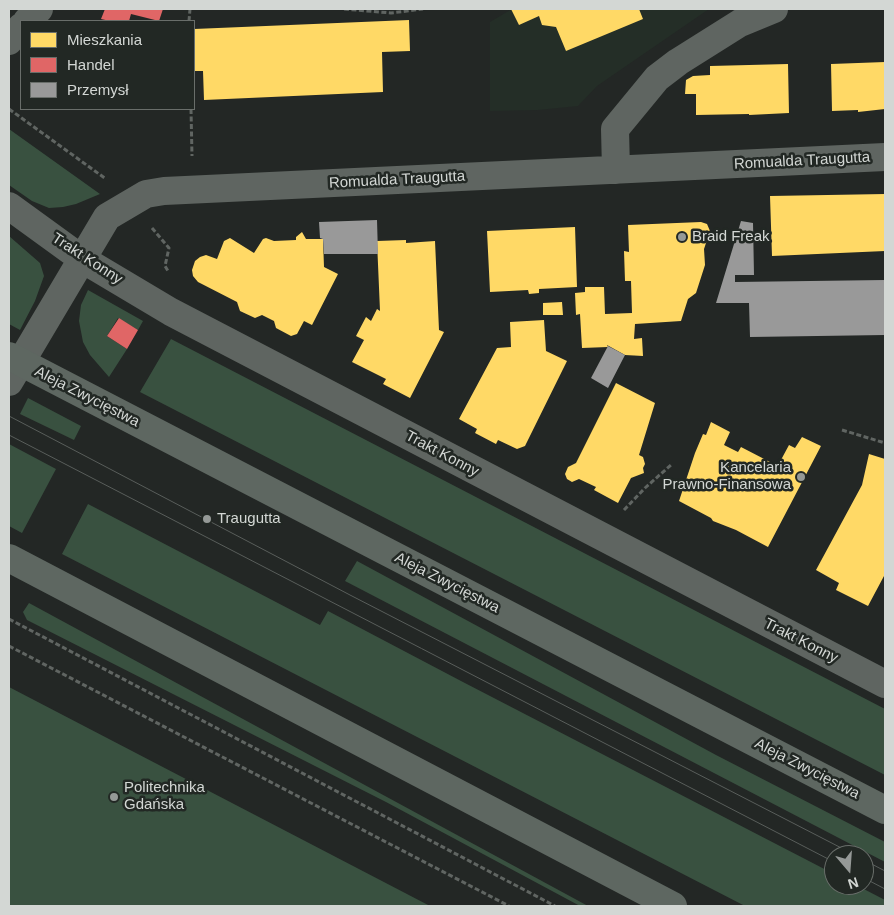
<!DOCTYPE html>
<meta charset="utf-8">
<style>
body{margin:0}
#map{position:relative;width:894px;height:915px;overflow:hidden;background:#232725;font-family:Arial,sans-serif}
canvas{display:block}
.frame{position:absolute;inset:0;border:10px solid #d3d7d4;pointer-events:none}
.legend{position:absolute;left:20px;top:20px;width:175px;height:90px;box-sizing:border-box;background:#222824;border:1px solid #696e6a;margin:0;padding:6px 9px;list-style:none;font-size:15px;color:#d3d7d4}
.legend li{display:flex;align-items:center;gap:10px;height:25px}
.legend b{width:25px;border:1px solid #696e6a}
.north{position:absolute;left:824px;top:845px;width:50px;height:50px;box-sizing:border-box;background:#222824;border:1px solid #696e6a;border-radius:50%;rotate:162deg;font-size:14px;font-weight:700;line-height:20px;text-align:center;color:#d3d7d4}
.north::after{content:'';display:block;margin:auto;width:18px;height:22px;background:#959997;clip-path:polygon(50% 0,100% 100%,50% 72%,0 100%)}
</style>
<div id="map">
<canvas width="894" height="915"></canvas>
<div class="frame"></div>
<ul class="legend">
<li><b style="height:14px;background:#ffd966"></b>Mieszkania</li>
<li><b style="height:14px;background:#e06666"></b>Handel</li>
<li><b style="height:14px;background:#999"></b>Przemysł</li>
</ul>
<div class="north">N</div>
</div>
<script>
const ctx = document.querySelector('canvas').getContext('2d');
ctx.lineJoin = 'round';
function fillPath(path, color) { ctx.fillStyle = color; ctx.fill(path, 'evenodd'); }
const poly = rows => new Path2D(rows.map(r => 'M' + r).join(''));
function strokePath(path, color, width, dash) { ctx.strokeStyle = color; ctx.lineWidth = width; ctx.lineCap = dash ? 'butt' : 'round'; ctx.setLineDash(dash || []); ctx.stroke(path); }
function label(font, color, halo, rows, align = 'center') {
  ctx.font = font + ' Arial,sans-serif'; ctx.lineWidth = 5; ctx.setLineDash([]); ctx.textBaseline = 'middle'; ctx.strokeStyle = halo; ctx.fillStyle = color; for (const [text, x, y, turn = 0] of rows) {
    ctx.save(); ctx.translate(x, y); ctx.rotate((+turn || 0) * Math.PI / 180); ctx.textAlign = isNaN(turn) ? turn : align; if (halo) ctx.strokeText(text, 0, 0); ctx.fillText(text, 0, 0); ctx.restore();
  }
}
fillPath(poly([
 [512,9,709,9,597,86,578,106,538,110,490,111,490,22]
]), '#242e27');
fillPath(poly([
 [9,129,100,194,76,204,63,207,49,208,32,201,9,185],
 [9,236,40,263,44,276,35,301,20,330,9,324],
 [88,290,143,321,138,330,118,318,107,336,127,349,109,377,90,355,83,342,79,321,81,305],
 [171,339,885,709,885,775,140,392],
 [28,398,81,426,74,440,20,414],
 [9,444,56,469,22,533,9,526],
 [88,504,320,625,328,611,461,681,834,874,834,885,856,885,885,900,885,906,745,906,62,554],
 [357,561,716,755,885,842,885,862,345,581],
 [29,603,588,906,580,906,386,802,27,620,23,612],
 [9,687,430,906,9,906]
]), '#395140');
fillPath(poly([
 [511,9,639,9,643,19,566,51,556,27,542,25,539,16,519,25],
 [409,20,410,51,382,52,383,92,204,100,203,71,195,71,194,29],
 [885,62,885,109,858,112,858,110,832,111,831,64],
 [788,64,789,113,749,115,749,114,696,115,696,94,685,94,686,80,693,76,710,75,710,66],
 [885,194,885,251,772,256,770,196],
 [701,222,707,224,710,231,704,249,705,265,696,293,688,299,681,321,635,324,634,339,642,338,643,356,625,355,607,345,608,347,582,348,580,314,576,315,575,293,585,292,585,287,604,287,605,314,632,313,631,281,625,281,624,251,629,252,628,225],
 [575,227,577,287,539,289,539,293,529,294,528,290,490,292,487,231],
 [302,232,306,239,323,239,324,267,338,274,312,325,304,321,297,334,291,336,276,328,274,321,262,315,255,318,240,311,237,302,198,282,193,276,192,270,195,261,200,257,206,255,217,259,224,241,230,238,254,253,263,239,266,238,274,241,296,240,296,237],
 [406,240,406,243,435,241,439,330,444,332,410,398,383,384,386,379,352,362,364,340,356,336,366,317,371,321,377,309,380,311,377,241],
 [562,302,563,315,543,315,543,303],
 [544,320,546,351,567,361,525,446,517,449,498,440,496,444,475,433,477,429,459,419,497,348,511,347,510,322],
 [616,383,655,403,639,455,643,457,645,464,643,468,644,473,631,478,618,503,594,490,596,487,579,479,572,482,567,479,565,474,568,467,576,463],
 [711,422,730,432,724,445,738,452,741,447,770,462,768,467,775,471,789,445,795,448,802,437,821,446,768,547,736,530,713,521,711,518,679,501,695,453,703,434,706,435],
 [869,454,885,459,885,576,884,576,868,606,836,590,839,583,816,570,862,485]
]), '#ffd966');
fillPath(poly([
 [105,9,163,9,159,21,131,14,129,21,110,21,101,19],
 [119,318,138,330,127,349,107,336]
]), '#e06666');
fillPath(poly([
 [377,220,378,254,324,254,323,239,320,238,319,222],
 [741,221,753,223,754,275,735,275,735,282,885,280,885,335,750,337,749,303,716,303],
 [608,346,625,355,608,388,591,378]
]), '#999');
strokePath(poly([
 [344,9,391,13,423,9],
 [189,21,190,9],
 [9,109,106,179],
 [191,109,192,156],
 [152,228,169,248,165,266,168,271],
 [842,430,885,443],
 [624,510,645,488,672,464],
 [9,619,555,906],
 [9,646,509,906]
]), '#606562', 3, [5, 2.5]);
strokePath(poly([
 [27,21,39,9],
 [9,41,21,27],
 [616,170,615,129,657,78,678,62,740,23,774,9],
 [9,206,82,259,171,312,885,684],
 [9,382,107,217,146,194,164,191,885,157]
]), '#5f6561', 28);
strokePath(poly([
 [9,356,885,810],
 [9,558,673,906]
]), '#5e6761', 28);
strokePath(poly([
 [9,416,350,595,855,855],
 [9,435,834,862],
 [864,860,885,871],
 [864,878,885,889]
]), '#595e5b', 1);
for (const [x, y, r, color] of [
 [682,237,5,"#959997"],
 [801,477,5,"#959997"],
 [207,519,5,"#959997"],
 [114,797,5,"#959997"]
]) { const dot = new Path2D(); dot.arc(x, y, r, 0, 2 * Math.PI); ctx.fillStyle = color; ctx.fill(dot); strokePath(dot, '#222824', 2); }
label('15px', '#d3d7d4', '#222824', [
 ["Romualda Traugutta",802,161,-3],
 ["Romualda Traugutta",397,180,-3],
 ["Trakt Konny",87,259,33],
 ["Aleja Zwycięstwa",87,397,27],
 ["Trakt Konny",442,454,28],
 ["Aleja Zwycięstwa",447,583,27],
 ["Trakt Konny",801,641,27],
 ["Aleja Zwycięstwa",807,769,27]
]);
label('15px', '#d3d7d4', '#222824', [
 ["Braid Freak",692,237],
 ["Kancelaria",791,468,"right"],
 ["Prawno-Finansowa",791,485,"right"],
 ["Traugutta",217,519],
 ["Politechnika",124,788],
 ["Gdańska",124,805]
], 'left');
</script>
